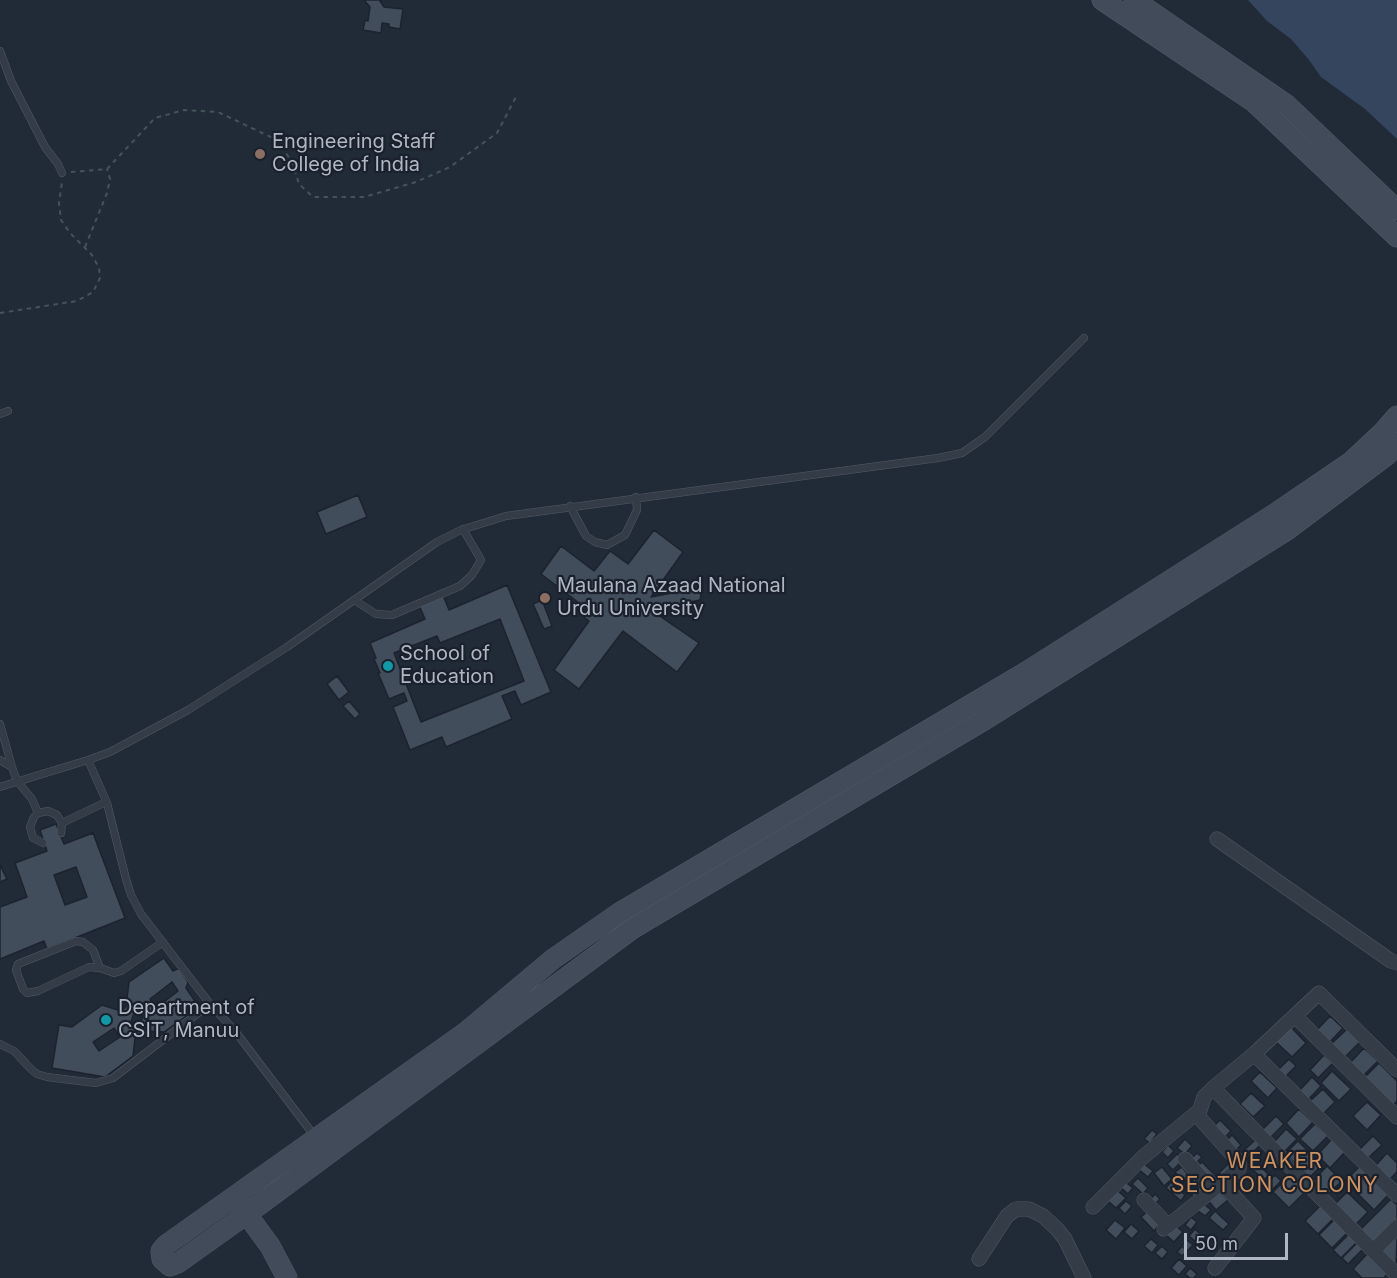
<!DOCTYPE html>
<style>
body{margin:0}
#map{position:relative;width:1397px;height:1278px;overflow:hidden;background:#212a37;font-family:Inter,sans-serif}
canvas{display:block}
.scale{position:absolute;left:1184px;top:1233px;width:104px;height:27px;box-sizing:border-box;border:3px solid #afb7c4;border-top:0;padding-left:8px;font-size:18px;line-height:21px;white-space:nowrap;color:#afb7c4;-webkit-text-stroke:4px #1a212c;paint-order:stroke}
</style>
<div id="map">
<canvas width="1397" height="1278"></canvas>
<div class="scale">50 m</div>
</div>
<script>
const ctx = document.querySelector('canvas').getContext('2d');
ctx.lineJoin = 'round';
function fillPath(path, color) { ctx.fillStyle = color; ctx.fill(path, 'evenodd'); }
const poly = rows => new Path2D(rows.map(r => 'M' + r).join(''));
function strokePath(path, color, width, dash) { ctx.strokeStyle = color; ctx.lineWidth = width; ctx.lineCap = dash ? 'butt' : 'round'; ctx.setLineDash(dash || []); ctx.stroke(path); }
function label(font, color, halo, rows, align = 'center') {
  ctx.font = font + ' Inter,sans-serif'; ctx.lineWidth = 4.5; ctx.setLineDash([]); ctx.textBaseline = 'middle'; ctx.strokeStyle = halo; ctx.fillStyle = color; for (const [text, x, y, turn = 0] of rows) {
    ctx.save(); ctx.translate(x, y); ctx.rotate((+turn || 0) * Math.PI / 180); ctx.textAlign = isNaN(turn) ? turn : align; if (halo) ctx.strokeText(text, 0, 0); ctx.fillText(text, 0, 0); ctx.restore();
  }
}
fillPath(poly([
 [1248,0,1397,0,1397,139,1365,109,1321,77,1309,60,1291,39,1267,21]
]), '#35455e');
const building = poly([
 [364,0,382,0,380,1,384,7,403,9,400,29,389,27,389,24,382,23,381,33,363,30,365,20,368,21,370,7,364,0],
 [358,495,367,517,326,534,317,512,358,495],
 [654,530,683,552,651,597,698,588,701,595,700,600,651,610,699,643,677,672,623,631,579,689,554,670,589,621,585,618,584,613,587,609,541,574,561,546,594,571,610,551,628,564,654,530],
 [507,585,551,692,521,705,515,691,502,696,512,719,446,747,442,737,410,750,393,707,407,701,404,693,389,699,378,673,380,673,374,659,376,658,370,643,425,619,419,605,443,595,449,610,507,585],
 [500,619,524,681,421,722,394,653,437,636,440,643,500,619],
 [542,600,552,626,544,629,533,604,542,600],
 [337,676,349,692,339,700,327,684,337,676],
 [349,701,360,714,355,719,343,706,349,701],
 [56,824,64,844,93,833,125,918,47,949,44,941,0,959,0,907,27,897,15,863,47,851,40,830,56,824],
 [76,867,87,897,65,905,54,875,76,867],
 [0,865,7,879,0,882,0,865],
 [164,958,173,971,179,968,188,982,186,988,199,1007,164,1032,144,1031,135,1038,133,1056,105,1077,52,1068,59,1025,72,1027,102,1005,121,1011,126,1007,129,982,164,958],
 [172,982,178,991,156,1008,150,999,172,982],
 [134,1013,143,1016,139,1028,130,1025,134,1013],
 [114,1028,120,1037,99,1051,93,1042,114,1028],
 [1330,1016,1343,1028,1327,1045,1315,1032,1330,1016],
 [1291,1027,1306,1043,1292,1057,1276,1042,1291,1027],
 [1347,1029,1360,1042,1343,1059,1330,1045,1347,1029],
 [1364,1048,1378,1061,1361,1078,1348,1065,1364,1048],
 [1324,1055,1333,1063,1318,1078,1310,1070,1324,1055],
 [1289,1059,1296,1066,1284,1078,1277,1071,1289,1059],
 [1379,1063,1397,1081,1397,1101,1391,1107,1363,1079,1379,1063],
 [1332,1071,1351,1089,1339,1101,1321,1083,1332,1071],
 [1260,1072,1277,1088,1268,1098,1251,1081,1260,1072],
 [1312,1077,1321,1086,1307,1101,1298,1092,1312,1077],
 [1323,1089,1335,1102,1323,1114,1310,1101,1323,1089],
 [1251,1093,1265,1106,1253,1117,1240,1104,1251,1093],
 [1367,1102,1381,1115,1367,1130,1353,1116,1367,1102],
 [1299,1109,1313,1122,1299,1137,1286,1123,1299,1109],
 [1276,1116,1284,1124,1270,1138,1262,1130,1276,1116],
 [1220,1120,1231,1131,1224,1138,1213,1127,1220,1120],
 [1315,1124,1328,1136,1313,1151,1300,1139,1315,1124],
 [1286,1129,1297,1139,1284,1152,1274,1142,1286,1129],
 [1152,1130,1157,1134,1150,1143,1144,1139,1152,1130],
 [1232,1135,1241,1145,1236,1150,1227,1140,1232,1135],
 [1373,1136,1382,1145,1367,1159,1359,1150,1373,1136],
 [1333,1138,1346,1151,1330,1168,1317,1155,1333,1138],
 [1185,1139,1192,1146,1185,1154,1177,1148,1185,1139],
 [1255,1140,1260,1145,1246,1160,1240,1154,1255,1140],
 [1298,1141,1322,1165,1308,1179,1284,1155,1298,1141],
 [1168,1145,1174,1151,1168,1158,1162,1152,1168,1145],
 [1197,1153,1202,1157,1193,1166,1189,1161,1197,1153],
 [1387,1153,1397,1163,1397,1172,1389,1180,1375,1166,1387,1153],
 [1177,1154,1183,1160,1173,1170,1167,1164,1177,1154],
 [1253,1157,1257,1162,1252,1167,1248,1161,1253,1157],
 [1202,1162,1220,1180,1213,1187,1195,1168,1202,1162],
 [1230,1162,1235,1167,1224,1178,1219,1173,1230,1162],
 [1143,1163,1153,1171,1148,1177,1138,1169,1143,1163],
 [1257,1163,1269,1175,1264,1180,1252,1169,1257,1163],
 [1361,1165,1390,1193,1374,1210,1345,1181,1361,1165],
 [1327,1166,1342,1181,1327,1195,1313,1181,1327,1166],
 [1162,1167,1172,1179,1164,1186,1154,1173,1162,1167],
 [1182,1167,1190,1177,1183,1183,1175,1172,1182,1167],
 [1291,1174,1307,1190,1289,1208,1273,1192,1291,1174],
 [1275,1175,1281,1181,1272,1190,1266,1184,1275,1175],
 [1138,1178,1148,1188,1143,1194,1132,1184,1138,1178],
 [1123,1180,1133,1188,1128,1194,1118,1185,1123,1180],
 [1171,1182,1185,1195,1181,1201,1166,1188,1171,1182],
 [1202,1185,1208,1192,1197,1201,1191,1194,1202,1185],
 [1218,1189,1228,1200,1216,1210,1207,1199,1218,1189],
 [1117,1190,1126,1198,1116,1208,1108,1201,1117,1190],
 [1347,1192,1368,1212,1355,1225,1335,1204,1347,1192],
 [1155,1194,1160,1199,1154,1205,1149,1201,1155,1194],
 [1391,1199,1397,1205,1397,1222,1374,1245,1360,1230,1391,1199],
 [1126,1201,1132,1206,1125,1214,1119,1208,1126,1201],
 [1203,1203,1211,1210,1205,1216,1197,1210,1203,1203],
 [1321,1205,1334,1218,1318,1234,1305,1221,1321,1205],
 [1149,1210,1161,1223,1154,1231,1141,1217,1149,1210],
 [1215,1211,1229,1224,1223,1230,1209,1218,1215,1211],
 [1191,1217,1197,1222,1191,1230,1185,1225,1191,1217],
 [1336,1218,1349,1231,1332,1248,1319,1235,1336,1218],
 [1115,1220,1125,1228,1116,1239,1106,1230,1115,1220],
 [1131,1224,1139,1231,1132,1239,1124,1232,1131,1224],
 [1175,1225,1183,1232,1174,1242,1166,1235,1175,1225],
 [1195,1229,1202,1236,1196,1242,1189,1236,1195,1229],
 [1350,1233,1358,1241,1341,1258,1333,1250,1350,1233],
 [1395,1236,1397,1238,1396,1265,1381,1250,1395,1236],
 [1151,1239,1158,1245,1152,1253,1144,1246,1151,1239],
 [1187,1240,1193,1245,1187,1251,1182,1246,1187,1240],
 [1358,1242,1364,1248,1348,1264,1342,1258,1358,1242],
 [1162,1246,1168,1252,1162,1259,1155,1253,1162,1246],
 [1182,1246,1187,1251,1182,1256,1177,1252,1182,1246],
 [1367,1254,1387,1274,1384,1278,1362,1278,1353,1269,1367,1254],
 [1179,1259,1187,1266,1179,1275,1171,1268,1179,1259],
 [1190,1268,1197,1274,1194,1278,1190,1278,1185,1274,1190,1268]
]);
fillPath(building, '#424d5c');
strokePath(building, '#1c232e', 1.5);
const lane = poly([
 [0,51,11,81,45,147,58,164,62,173],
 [0,414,8,411],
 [570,506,586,536,595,542,607,545,625,535,637,510,636,497],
 [354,600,376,614,392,615,460,586,472,575,481,560,463,529],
 [0,724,12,767],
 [0,760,12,767,17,781,32,799,38,813],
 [88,760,107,803,126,879,131,895,141,914,210,1004,235,1031,316,1138],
 [0,787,88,760,110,752,188,710,287,647,437,542,461,530,506,516,938,458,962,453,985,437,1084,338],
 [62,823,106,802],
 [43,843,33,838,30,827,34,817,38,813,48,811,57,815,62,823,61,833],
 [100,968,93,950,83,942,76,941,18,964,16,970,23,989,27,993,38,991,89,967,100,968,114,973,121,971,163,942],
 [0,1044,14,1051,31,1069,37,1074,47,1077,96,1083,113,1078,210,1004]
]);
const street = poly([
 [1217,839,1391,961,1397,963],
 [1295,1016,1397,1117],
 [1254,1054,1397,1195],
 [1397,1070,1319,993,1254,1054,1213,1088,1397,1275],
 [1185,1159,1212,1190],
 [1144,1200,1168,1226],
 [1093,1207,1143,1157,1200,1110,1204,1097,1213,1088],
 [1164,1229,1239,1169,1239,1162,1196,1114],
 [1373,1251,1397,1227],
 [979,1259,1007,1216,1016,1209,1029,1209,1043,1216,1057,1229,1065,1239,1084,1278],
 [1215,1268,1254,1218,1222,1183]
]);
const secondary = poly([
 [1102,0,1254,102,1397,237],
 [1134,0,1287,105,1397,210],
 [1397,416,1383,432,1351,462,1279,511,1026,672,619,913,553,959,466,1032,166,1245,161,1251,162,1259,170,1266,178,1263,262,1203,632,929,981,722,1287,530,1387,455,1397,443],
 [240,1205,270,1246,287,1278]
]);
strokePath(lane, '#525a65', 8);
strokePath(street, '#525a65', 15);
strokePath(secondary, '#525a65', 21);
strokePath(poly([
 [71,172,107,169,155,118,184,110,218,112,277,140,292,162,299,184,313,197,364,197,416,182,450,167,497,133,517,95],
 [85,247,107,193,110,179,107,169],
 [0,313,77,301,93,292,100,278,99,268,92,255,70,233,61,220,59,203,62,182]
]), '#425457', 2, [4.5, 4.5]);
strokePath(lane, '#343c48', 7);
strokePath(street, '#343c48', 14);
strokePath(secondary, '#424b5a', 20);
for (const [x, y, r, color] of [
 [260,154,6,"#8d6e63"],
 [545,598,6,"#8d6e63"],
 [388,666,6,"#0f9aa8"],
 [106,1020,6,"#0f9aa8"]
]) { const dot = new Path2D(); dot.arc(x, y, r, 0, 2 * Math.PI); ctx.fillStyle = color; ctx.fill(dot); strokePath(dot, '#1a212c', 2); }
label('20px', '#afb7c4', '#1a212c', [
 ["Engineering Staff",272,142],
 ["College of India",272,165],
 ["Maulana Azaad National",557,586],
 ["Urdu University",557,609],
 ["School of",400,654],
 ["Education",400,677],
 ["Department of",118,1008],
 ["CSIT, Manuu",118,1031]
], 'left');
ctx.letterSpacing = '1.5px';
label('21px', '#cf925e', '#1a212c', [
 ["WEAKER",1275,1162],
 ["SECTION COLONY",1275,1186]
]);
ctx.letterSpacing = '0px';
</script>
